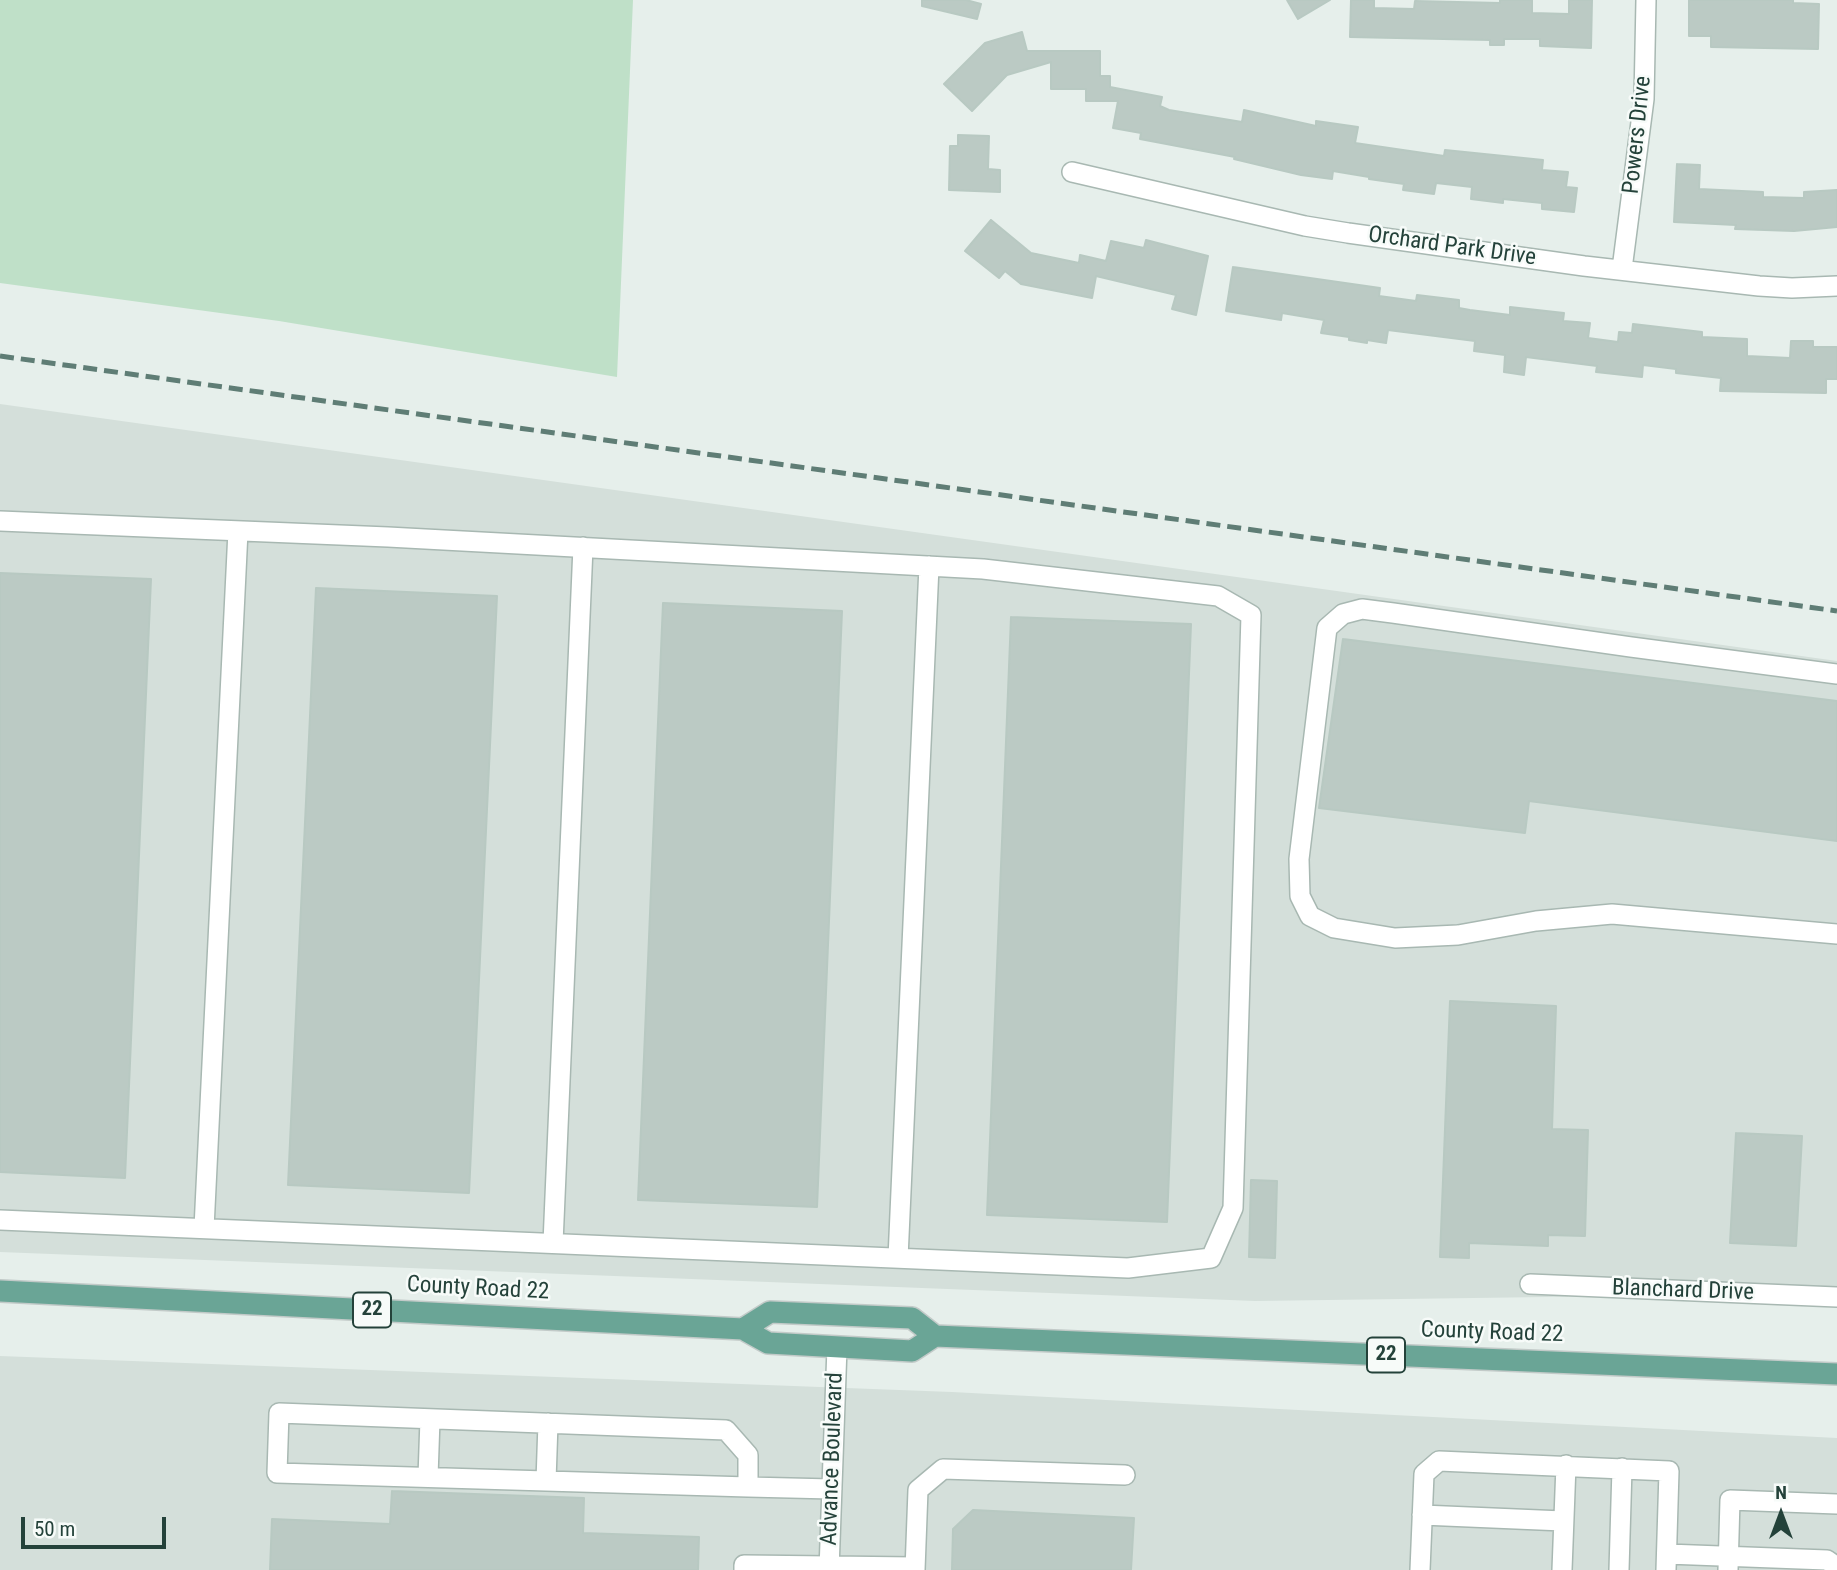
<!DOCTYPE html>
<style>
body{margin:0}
#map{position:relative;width:1837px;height:1570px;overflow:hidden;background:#e6efeb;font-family:"Roboto Condensed",sans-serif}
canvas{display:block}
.north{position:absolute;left:1746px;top:1479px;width:70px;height:70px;-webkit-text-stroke:5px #f7fbf9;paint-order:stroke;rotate:0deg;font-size:19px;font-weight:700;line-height:28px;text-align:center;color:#24423a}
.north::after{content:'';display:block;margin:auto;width:24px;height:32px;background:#24423a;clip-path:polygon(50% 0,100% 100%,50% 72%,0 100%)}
.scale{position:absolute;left:21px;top:1517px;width:145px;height:32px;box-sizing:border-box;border:4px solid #24423a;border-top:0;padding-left:9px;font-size:21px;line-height:24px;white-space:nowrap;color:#24423a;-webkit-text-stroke:5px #f7fbf9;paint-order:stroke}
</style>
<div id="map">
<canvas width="1837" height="1570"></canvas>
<div class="north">N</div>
<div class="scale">50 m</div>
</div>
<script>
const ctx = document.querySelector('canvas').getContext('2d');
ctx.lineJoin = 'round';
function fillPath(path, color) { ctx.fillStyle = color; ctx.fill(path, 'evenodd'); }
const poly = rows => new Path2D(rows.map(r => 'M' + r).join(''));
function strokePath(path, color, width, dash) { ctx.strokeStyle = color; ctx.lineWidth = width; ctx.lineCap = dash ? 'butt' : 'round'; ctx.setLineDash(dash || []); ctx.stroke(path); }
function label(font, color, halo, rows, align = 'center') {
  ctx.font = font + ' "Roboto Condensed",sans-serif'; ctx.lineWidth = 5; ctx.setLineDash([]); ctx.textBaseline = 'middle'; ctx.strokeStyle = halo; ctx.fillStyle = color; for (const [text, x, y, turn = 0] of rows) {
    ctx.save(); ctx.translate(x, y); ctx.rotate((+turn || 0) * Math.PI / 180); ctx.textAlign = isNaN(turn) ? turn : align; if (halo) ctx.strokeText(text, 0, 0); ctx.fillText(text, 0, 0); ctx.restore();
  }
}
fillPath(poly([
 [0,404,1837,661,1837,1293,1255,1301,0,1252],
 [0,1356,952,1392,1837,1438,1837,1570,0,1570]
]), '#d4dfda');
fillPath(poly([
 [0,0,633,0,617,377,279,321,0,283]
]), '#bfe0c8');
const building = poly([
 [922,0,966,0,981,4,977,19,922,6,922,0],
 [1287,0,1330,0,1298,19,1287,0],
 [1351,0,1374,0,1374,8,1414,9,1415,1,1500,3,1500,0,1532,0,1532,13,1569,14,1569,0,1592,0,1591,48,1540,46,1540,39,1504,39,1504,45,1490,45,1490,40,1350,37,1351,0],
 [1689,0,1793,0,1793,3,1819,4,1818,49,1711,47,1711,36,1689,36,1689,0],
 [1022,32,1027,51,1100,51,1100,76,1110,76,1110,87,1162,97,1160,106,1169,110,1242,122,1244,110,1316,126,1316,121,1358,127,1355,143,1444,156,1445,150,1543,160,1542,170,1568,172,1566,187,1577,188,1574,212,1542,209,1542,203,1503,199,1503,203,1471,199,1472,187,1436,183,1434,194,1403,190,1404,184,1369,179,1369,177,1333,171,1332,179,1301,175,1234,159,1235,157,1140,139,1141,133,1113,128,1118,101,1086,101,1086,89,1051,89,1051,62,1007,75,972,111,944,84,985,43,1022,32],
 [958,135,989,136,988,169,1000,170,1000,192,949,190,950,146,958,146,958,135],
 [1677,164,1700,165,1699,189,1763,192,1763,197,1804,198,1804,192,1837,190,1837,227,1794,231,1735,229,1736,225,1674,222,1677,164],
 [991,220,1031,253,1079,263,1080,255,1106,261,1111,241,1144,248,1146,240,1208,256,1196,315,1172,309,1176,295,1096,276,1092,298,1021,284,1005,271,999,278,965,251,991,220],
 [1233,267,1380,288,1379,296,1416,301,1417,295,1459,300,1459,308,1470,310,1510,315,1510,307,1564,313,1563,321,1590,323,1588,338,1618,342,1619,332,1632,333,1633,324,1702,332,1702,337,1747,339,1747,356,1790,358,1791,341,1813,341,1813,347,1837,347,1837,379,1826,379,1826,393,1720,391,1721,378,1676,373,1676,369,1643,365,1642,377,1596,372,1597,366,1526,357,1524,375,1504,372,1505,355,1474,351,1475,341,1388,330,1386,343,1367,340,1367,343,1349,340,1349,337,1321,333,1324,320,1282,313,1281,320,1226,311,1233,267],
 [0,573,151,579,125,1178,0,1172,0,573],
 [316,588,497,596,469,1193,288,1185,316,588],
 [663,603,842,611,817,1207,638,1200,663,603],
 [1011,617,1191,624,1167,1222,987,1215,1011,617],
 [1343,639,1837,701,1837,841,1529,801,1525,833,1319,808,1343,639],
 [1450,1001,1556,1006,1552,1129,1588,1130,1585,1236,1548,1235,1548,1246,1469,1243,1469,1258,1440,1257,1450,1001],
 [1736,1133,1802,1136,1796,1246,1730,1243,1736,1133],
 [1251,1180,1277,1181,1275,1258,1249,1257,1251,1180],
 [392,1491,584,1498,583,1533,699,1537,698,1570,270,1570,272,1519,390,1524,392,1491],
 [973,1510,1134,1518,1131,1570,952,1570,953,1529,973,1510]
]);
fillPath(building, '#bbcac4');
strokePath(building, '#b8c9c2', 2);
const minor = poly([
 [1072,172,1305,226,1348,233,1584,266,1759,286,1792,288,1837,286],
 [1622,269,1644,99,1646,0],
 [0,521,388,537,983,569,1218,596,1251,615,1233,1208,1211,1258,1128,1268,0,1220],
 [1837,674,1631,647,1393,613,1362,609,1343,614,1327,628,1299,859,1300,896,1310,916,1334,928,1395,938,1458,935,1536,921,1612,914,1837,934],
 [204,1228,238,531],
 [553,1243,583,547],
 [898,1258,929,566],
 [1530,1284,1837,1297],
 [428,1477,430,1419],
 [546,1481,548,1423],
 [748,1487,748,1455,726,1430,279,1413,277,1473,748,1487,832,1489],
 [1422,1515,1563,1521],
 [1667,1554,1827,1560,1837,1567],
 [744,1570,744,1565,915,1567],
 [829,1570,837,1347],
 [915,1570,918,1490,943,1469,1125,1475],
 [1420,1570,1424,1474,1439,1461,1669,1471,1666,1570],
 [1562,1570,1566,1465],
 [1619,1570,1622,1468],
 [1728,1570,1730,1500,1837,1504]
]);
const major = poly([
 [0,1291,743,1329,768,1343,912,1351,935,1336],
 [743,1329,770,1312,912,1318,935,1336,1837,1374]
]);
strokePath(minor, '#a8b8b2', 22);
strokePath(major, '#c2cac8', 24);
strokePath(minor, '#fff', 19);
strokePath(major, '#6aa596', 21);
strokePath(poly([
 [0,356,1837,611]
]), '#5f7d75', 5, [14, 7]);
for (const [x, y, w] of [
 [372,1310,38],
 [1386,1355,38]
]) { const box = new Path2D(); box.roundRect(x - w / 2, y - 17.5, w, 35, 5); ctx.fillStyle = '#f7fbf9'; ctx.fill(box); strokePath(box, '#24423a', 2); }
label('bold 21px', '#24423a', null, [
 ["22",372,1310],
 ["22",1386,1355]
]);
label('23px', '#24423a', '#f7fbf9', [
 ["Powers Drive",1638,135,-84],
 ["Orchard Park Drive",1452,247,8],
 ["County Road 22",478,1289,3],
 ["Blanchard Drive",1683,1291,2],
 ["County Road 22",1492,1333,2],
 ["Advance Boulevard",833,1459,-88]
]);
</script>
